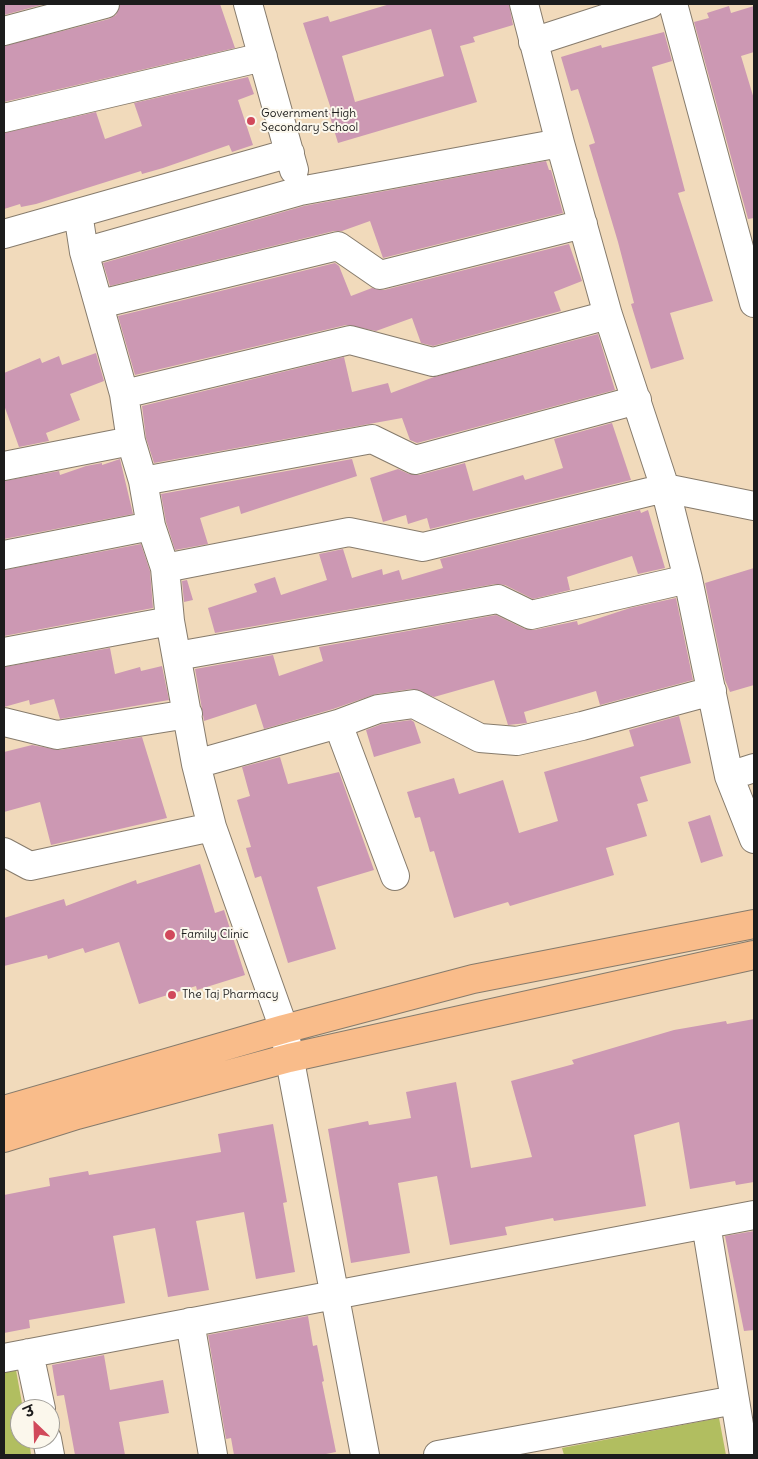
<!DOCTYPE html>
<meta charset="utf-8">
<style>
body{margin:0}
#map{position:relative;width:758px;height:1459px;overflow:hidden;background:#f1dabb;font-family:Delius,"Playpen Sans Deva",sans-serif}
canvas{display:block}
.frame{position:absolute;inset:0;border:5px solid #1c1c1c;pointer-events:none}
.north{position:absolute;left:10px;top:1399px;width:50px;height:50px;box-sizing:border-box;background:#fbf7ec;border:1px solid #a29f99;border-radius:50%;rotate:336deg;font-size:14px;font-weight:700;line-height:20px;text-align:center;color:#1c1c1c}
.north::after{content:'';display:block;margin:auto;width:18px;height:22px;background:#d1495b;clip-path:polygon(50% 0,100% 100%,50% 72%,0 100%)}
</style>
<div id="map">
<canvas width="758" height="1459"></canvas>
<div class="frame"></div>
<div class="north">उ</div>
</div>
<script>
const ctx = document.querySelector('canvas').getContext('2d');
ctx.lineJoin = 'round';
function fillPath(path, color) { ctx.fillStyle = color; ctx.fill(path, 'evenodd'); }
const poly = rows => new Path2D(rows.map(r => 'M' + r).join(''));
function strokePath(path, color, width, dash) { ctx.strokeStyle = color; ctx.lineWidth = width; ctx.lineCap = dash ? 'butt' : 'round'; ctx.setLineDash(dash || []); ctx.stroke(path); }
function label(font, color, halo, rows, align = 'center') {
  ctx.font = font + ' Delius,sans-serif'; ctx.lineWidth = 4; ctx.setLineDash([]); ctx.textBaseline = 'middle'; ctx.strokeStyle = halo; ctx.fillStyle = color; for (const [text, x, y, turn = 0] of rows) {
    ctx.save(); ctx.translate(x, y); ctx.rotate((+turn || 0) * Math.PI / 180); ctx.textAlign = isNaN(turn) ? turn : align; if (halo) ctx.strokeText(text, 0, 0); ctx.fillText(text, 0, 0); ctx.restore();
  }
}
fillPath(poly([
 [16,1370,23,1409,20,1409,20,1439,29,1439,31,1455,4,1455,4,1372],
 [719,1418,726,1455,564,1455,562,1448]
]), '#b1be60');
fillPath(poly([
 [4,4,45,4,4,15],
 [120,4,220,4,235,48,4,102,4,46,109,19,116,15],
 [390,4,509,4,513,25,473,37,475,42,460,46,477,102,338,143,328,110,331,109,303,23,328,16,330,22],
 [431,29,444,76,355,102,342,56],
 [729,6,731,13,754,6,754,52,741,56,754,99,754,218,748,219,694,22,709,18,707,13],
 [664,32,672,61,652,67,685,191,678,193,713,301,670,313,684,359,651,369,631,304,634,303,618,242,589,145,595,143,578,89,571,91,561,57,601,45,602,48],
 [248,77,254,94,238,100,253,145,232,152,229,145,163,168,142,174,141,171,36,204,21,207,20,204,4,209,4,133,96,112,105,139,142,126,134,103],
 [546,161,549,170,551,170,563,213,383,258,370,221,342,231,334,231,110,286,103,263,304,206],
 [569,244,582,281,554,292,561,311,433,346,421,343,412,318,376,331,346,325,135,375,118,316,335,263,339,266,351,296,372,288,384,290],
 [598,334,615,390,417,443,410,440,402,418,154,463,146,438,142,406,344,357,352,392,388,383,391,393,434,377],
 [96,353,104,381,70,394,80,420,46,433,49,441,19,447,4,405,4,373,40,358,42,363,59,356,62,365],
 [612,423,631,480,430,529,427,518,408,524,406,515,383,522,370,478,398,469,409,474,419,475,465,463,473,491,523,475,525,480,563,468,554,439],
 [120,459,133,514,4,539,4,481,59,471,60,475,86,466,102,463,102,465],
 [352,459,357,476,241,514,239,506,200,518,208,544,175,550,166,522,161,494],
 [640,510,641,513,648,510,665,568,638,574,632,556,567,577,570,590,533,599,505,585,495,584,215,633,208,608,257,592,254,584,275,577,281,595,327,580,319,554,343,549,352,578,382,569,383,575,399,570,402,580,443,568,440,559],
 [141,544,150,571,153,608,4,636,4,570],
 [754,568,754,685,730,692,725,680,705,583],
 [187,580,193,600,184,602,182,581],
 [676,598,693,680,600,705,596,691,524,712,527,723,508,725,494,680,434,697,412,689,376,694,333,709,264,729,256,704,204,721,195,669,273,655,279,676,323,661,319,647,496,615,525,629,534,630,577,621,578,625,630,608],
 [110,648,115,674,140,667,141,671,162,666,169,700,60,719,54,699,30,705,29,700,4,707,4,667],
 [679,716,691,763,640,777,648,801,637,804,647,836,606,848,614,875,510,906,508,902,454,918,434,851,430,852,420,817,415,818,407,792,454,778,459,794,503,780,519,833,558,821,544,772,634,746,629,730],
 [411,720,414,722,421,743,374,757,366,730,382,724],
 [142,737,167,818,51,845,40,802,4,812,4,752,32,745,59,750],
 [280,757,288,784,339,772,374,870,317,887,336,949,288,963,261,876,255,878,246,848,251,847,237,800,250,796,242,767],
 [710,815,723,856,701,863,688,822],
 [200,864,215,913,224,910,245,975,197,990,196,986,139,1004,119,942,85,953,83,948,48,959,47,955,4,966,4,918,64,899,66,906,136,880,137,884],
 [754,1019,754,1182,736,1185,735,1181,690,1189,679,1122,634,1135,646,1206,554,1221,553,1218,505,1227,507,1235,450,1245,437,1176,398,1183,410,1253,351,1263,328,1129,368,1121,369,1125,411,1118,406,1092,456,1082,471,1168,532,1157,511,1081,574,1064,572,1060,674,1030,726,1021,727,1024],
 [273,1124,287,1202,283,1203,295,1272,256,1279,244,1212,196,1221,209,1290,168,1297,155,1228,113,1236,125,1303,29,1320,30,1328,4,1333,4,1195,50,1186,49,1178,88,1171,89,1175,221,1152,218,1134],
 [754,1231,754,1330,744,1331,725,1236],
 [308,1316,313,1346,317,1345,324,1381,322,1382,336,1452,321,1455,234,1455,231,1438,226,1439,208,1335],
 [104,1355,110,1390,163,1380,169,1413,119,1422,125,1455,75,1455,64,1395,57,1396,52,1365]
]), '#cc98b3');
const minor = poly([
 [248,4,294,170],
 [524,4,560,143,608,315,665,488,688,579,729,776,754,839],
 [673,4,754,303],
 [4,31,105,4],
 [533,42,650,4],
 [4,118,263,57],
 [78,213,84,252,124,394,131,441,143,481,151,526,165,568,170,621,196,764,212,827,284,1029,365,1455],
 [4,234,290,153],
 [84,252,300,191,560,143],
 [100,304,338,246,380,275,583,224],
 [124,394,350,340,433,362,608,315],
 [4,466,131,441],
 [143,481,372,439,415,460,637,400],
 [4,555,151,526],
 [165,568,349,532,423,547,665,488,754,506],
 [4,652,170,621],
 [177,656,498,599,531,615,688,579],
 [4,722,57,735,188,714],
 [338,724,395,876],
 [196,764,338,724,378,709,414,704,480,738,517,741,582,726,712,691],
 [729,776,754,768],
 [4,852,30,866,212,827],
 [706,1224,744,1455],
 [190,1322,213,1455],
 [29,1353,41,1409],
 [4,1358,754,1215],
 [47,1439,50,1455],
 [438,1455,735,1400]
]);
const major = poly([
 [4,1110,284,1029,473,979,754,924],
 [4,1138,77,1115,289,1058,754,955]
]);
strokePath(minor, '#867b6c', 30);
strokePath(major, '#867b6c', 30);
strokePath(minor, '#fff', 28);
strokePath(major, '#f9bc8a', 28);
for (const [x, y, r, color] of [
 [251,121,5,"#d1495b"],
 [170,935,6,"#d1495b"],
 [172,995,5,"#d1495b"]
]) { const dot = new Path2D(); dot.arc(x, y, r, 0, 2 * Math.PI); ctx.fillStyle = color; ctx.fill(dot); strokePath(dot, '#fbf7ec', 2); }
label('12px', '#1c1c1c', '#fbf7ec', [
 ["Government High",261,114],
 ["Secondary School",261,128],
 ["Family Clinic",181,935],
 ["The Taj Pharmacy",182,995]
], 'left');
</script>
